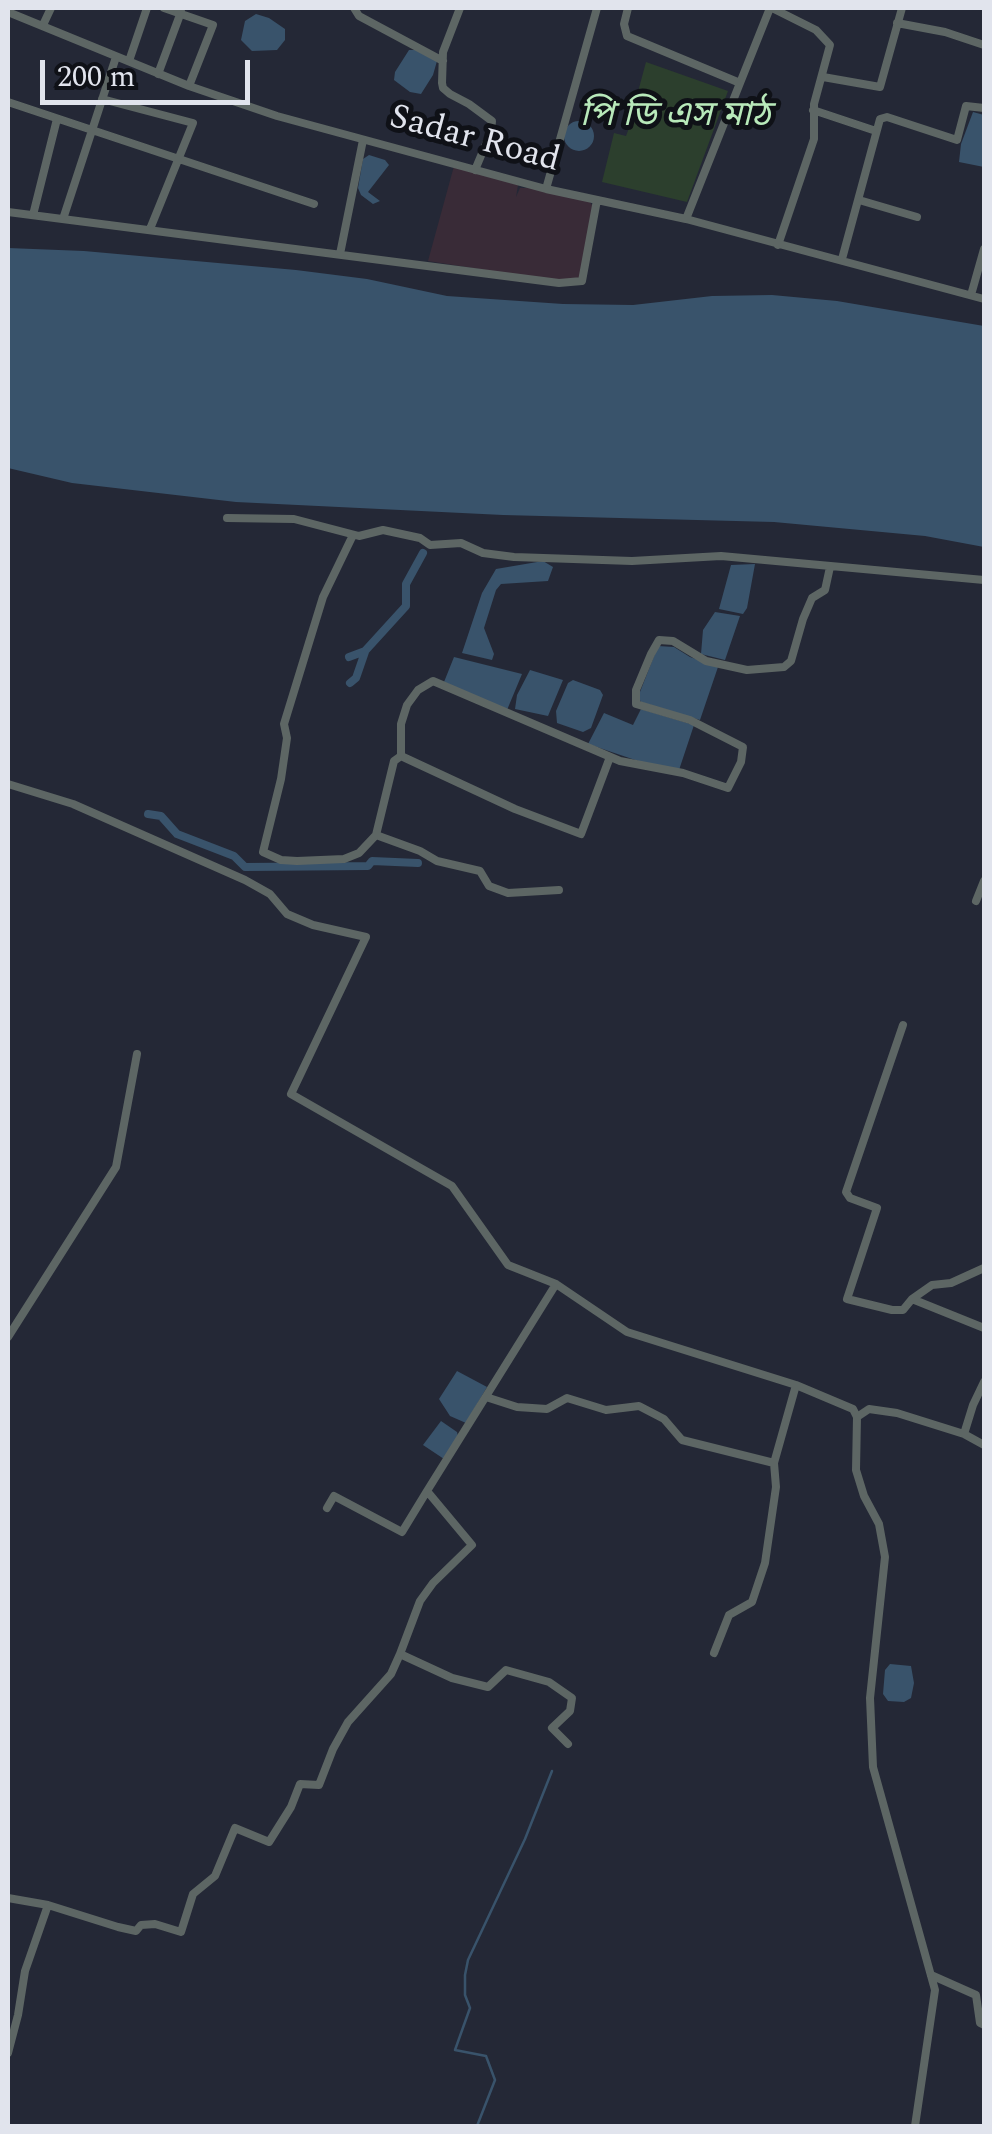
<!DOCTYPE html>
<meta charset="utf-8">
<style>
body{margin:0}
#map{position:relative;width:992px;height:2134px;overflow:hidden;background:#242836;font-family:Spectral,serif}
canvas{display:block}
.frame{position:absolute;inset:0;border:10px solid #e1e4ed;pointer-events:none}
.scale{position:absolute;left:40px;top:60px;width:210px;height:45px;box-sizing:border-box;border:5px solid #e1e4ed;border-top:0;padding-left:12px;font-size:30px;line-height:35px;white-space:nowrap;color:#e1e4ed;-webkit-text-stroke:8px #0f1117;paint-order:stroke}
</style>
<div id="map">
<canvas width="992" height="2134"></canvas>
<div class="frame"></div>
<div class="scale">200 m</div>
</div>
<script>
const ctx = document.querySelector('canvas').getContext('2d');
ctx.lineJoin = 'round';
function fillPath(path, color) { ctx.fillStyle = color; ctx.fill(path, 'evenodd'); }
const poly = rows => new Path2D(rows.map(r => 'M' + r).join(''));
function strokePath(path, color, width, dash) { ctx.strokeStyle = color; ctx.lineWidth = width; ctx.lineCap = dash ? 'butt' : 'round'; ctx.setLineDash(dash || []); ctx.stroke(path); }
function label(font, color, halo, rows, align = 'center') {
  ctx.font = font + ' Spectral,"Noto Sans Bengali",serif'; ctx.lineWidth = 10; ctx.setLineDash([]); ctx.textBaseline = 'middle'; ctx.strokeStyle = halo; ctx.fillStyle = color; for (const [text, x, y, turn = 0] of rows) {
    ctx.save(); ctx.translate(x, y); ctx.rotate((+turn || 0) * Math.PI / 180); ctx.textAlign = isNaN(turn) ? turn : align; if (halo) ctx.strokeText(text, 0, 0); ctx.fillText(text, 0, 0); ctx.restore();
  }
}
fillPath(poly([
 [454,166,518,185,516,197,520,188,531,188,589,201,595,209,581,277,573,280,542,279,428,261]
]), '#392b37');
fillPath(poly([
 [646,62,728,91,687,202,602,182,614,133,626,136,638,104,635,103]
]), '#2c3f2d');
fillPath(poly([
 [256,14,269,18,285,29,285,40,277,50,252,51,241,40,245,21],
 [409,50,416,50,437,61,433,75,421,94,410,92,394,80,395,72],
 [973,112,984,115,984,167,959,162,961,144],
 '564 136a15 15 0 1 1 30 0a15 15 0 1 1-30 0Z',
 [369,155,385,160,389,165,368,192,380,201,373,204,361,195,358,188,363,159],
 [8,248,84,251,296,270,367,279,447,296,563,304,633,305,712,296,772,295,837,301,984,326,984,547,925,536,774,522,503,515,236,502,72,483,8,468],
 [543,561,553,567,548,581,501,584,496,590,484,628,494,654,492,660,462,653,482,593,496,569],
 [755,564,747,608,743,614,719,609,731,565],
 [715,612,740,616,725,660,701,654,703,630],
 [658,646,674,647,690,657,718,667,700,720,641,702,638,697],
 [454,657,522,674,507,710,444,682],
 [530,670,563,680,548,716,515,709,517,695],
 [573,680,600,690,603,695,591,728,583,732,557,723,556,711,568,683],
 [641,709,694,725,679,770,644,763,588,744,604,713,633,725],
 [457,1371,487,1387,466,1423,450,1416,439,1399],
 [441,1421,457,1432,458,1436,444,1459,423,1445],
 [890,1664,911,1666,914,1683,911,1698,904,1702,888,1701,883,1694,885,1670]
]), '#39536b');
strokePath(poly([
 [477,2126,495,2080,486,2056,455,2050,470,2008,465,1995,465,1975,468,1960,525,1839,552,1771]
]), '#39536b', 2.5);
strokePath(poly([
 [349,657,365,651,406,606,406,584,423,553],
 [350,683,356,678,365,652],
 [148,814,161,816,177,834,234,856,245,867,368,866,372,861,418,863]
]), '#39536b', 8);
strokePath(poly([
 [164,8,213,25,189,86],
 [354,8,359,16,443,61],
 [460,8,443,52,442,83,443,88,450,94,469,104,492,121,491,132,475,170],
 [628,8,624,24,627,36,740,83,686,219],
 [772,8,816,30,830,45,814,104,814,139,778,245],
 [8,12,189,86,277,116,546,189,686,219,984,299],
 [897,23,945,32,984,45],
 [43,25,51,8],
 [129,61,147,8],
 [158,74,181,12],
 [823,77,880,87,902,8],
 [740,83,770,8],
 [102,99,193,123,150,229],
 [8,102,314,204],
 [813,110,876,131],
 [546,189,597,8],
 [859,200,917,217],
 [8,212,559,283,582,281,597,200],
 [33,215,57,119],
 [63,219,116,57],
 [340,254,363,140],
 [842,259,880,119,887,117,957,140,966,106,984,108],
 [971,295,984,249],
 [227,518,294,519,359,536,383,530,420,538,430,545,461,543,483,553,514,557,632,561,721,556,984,580],
 [353,535,323,597,284,724,287,738,281,779,263,852,281,860,297,861,344,859,359,853,376,835,420,851,437,861,480,871,489,886,508,893,559,890],
 [610,757,581,834,515,809,401,756,401,724,407,705,418,690,433,681,620,761,683,773,728,788,741,762,743,747,690,720,636,704,636,690,651,654,659,640,673,641,706,661,747,670,784,667,791,661,803,619,812,598,825,590,830,567],
 [8,784,73,804,245,880,270,894,287,914,313,925,366,937,291,1094,452,1186,508,1265,556,1284,627,1332,796,1385,853,1409,857,1417,856,1470,864,1496,879,1524,885,1557,870,1698,873,1767,935,1990,915,2126],
 [376,835,394,761,401,756],
 [976,901,984,881],
 [903,1025,846,1192,850,1198,877,1208,847,1299,892,1310,903,1310,912,1299],
 [984,1268,951,1283,932,1285,912,1299,984,1328],
 [556,1284,427,1491,472,1545,433,1583,420,1601,400,1654,452,1678,488,1687,506,1670,549,1682,572,1698,570,1711,552,1728,568,1744],
 [8,1337,116,1167,137,1054],
 [486,1397,517,1407,547,1409,567,1398,606,1410,639,1406,664,1419,682,1440,774,1463],
 [857,1417,869,1409,897,1413,964,1434,984,1445],
 [964,1434,973,1405,984,1382],
 [327,1508,334,1496,402,1532,427,1491],
 [714,1653,729,1615,752,1602,765,1563,776,1487,774,1463,796,1385],
 [8,1898,48,1905,118,1927,136,1931,141,1925,155,1924,181,1932,193,1894,215,1876,235,1828,269,1842,291,1807,300,1784,319,1785,333,1749,348,1722,391,1674,400,1654],
 [931,1975,976,1995,980,2023,984,2025],
 [8,2053,18,2015,25,1971,48,1905]
]), '#5d6664', 8);
label('italic 35px', '#b8e9ba', '#0f1117', [
 ["পি ডি এস মাঠ",675,118]
]);
label('35px', '#e1e4ed', '#0f1117', [
 ["Sadar Road",474,141,15]
]);
</script>
